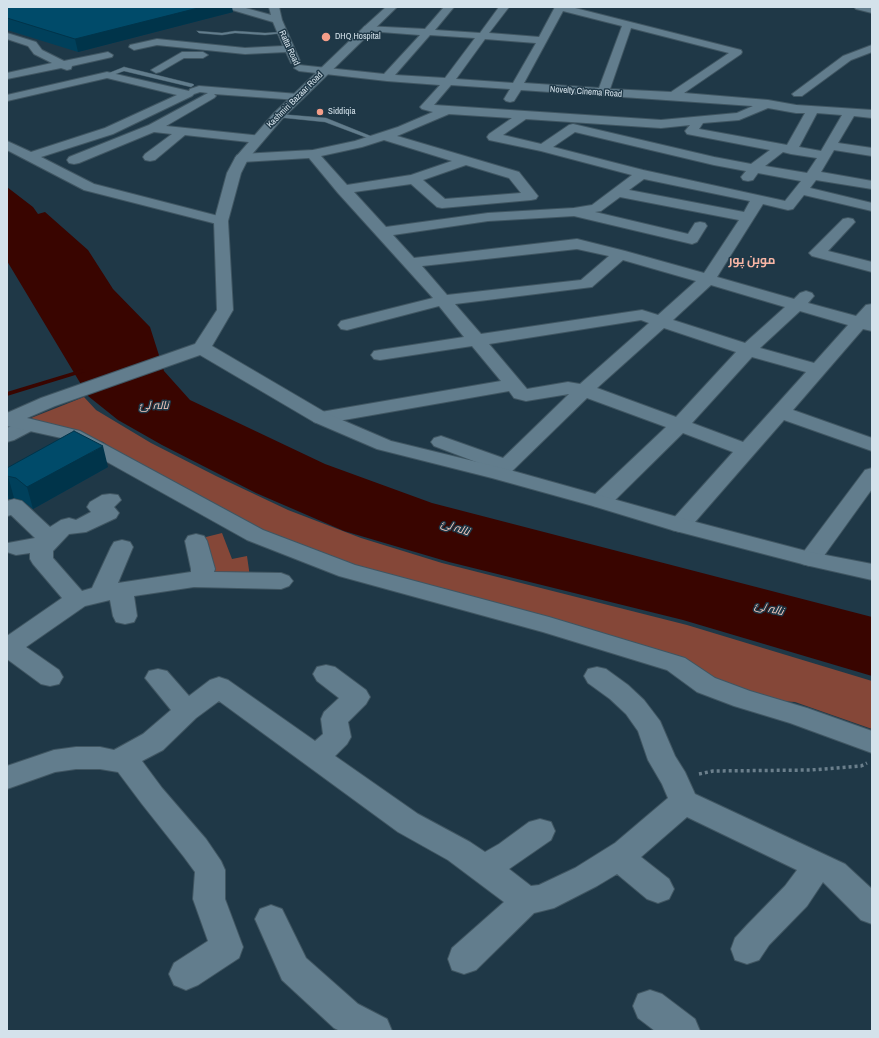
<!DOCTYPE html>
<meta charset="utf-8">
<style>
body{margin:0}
#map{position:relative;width:879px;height:1038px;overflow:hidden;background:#1f3847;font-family:"Archivo Narrow",sans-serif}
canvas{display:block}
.frame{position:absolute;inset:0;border:8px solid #d4e2eb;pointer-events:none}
</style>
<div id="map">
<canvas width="879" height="1038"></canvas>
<div class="frame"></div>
</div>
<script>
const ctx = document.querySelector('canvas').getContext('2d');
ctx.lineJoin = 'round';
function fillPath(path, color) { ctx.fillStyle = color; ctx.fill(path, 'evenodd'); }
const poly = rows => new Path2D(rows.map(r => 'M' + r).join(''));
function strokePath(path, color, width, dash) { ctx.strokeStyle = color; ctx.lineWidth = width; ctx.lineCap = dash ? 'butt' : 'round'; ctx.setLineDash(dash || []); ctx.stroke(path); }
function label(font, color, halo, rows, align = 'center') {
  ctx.font = font + ' "Archivo Narrow",Cairo,sans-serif'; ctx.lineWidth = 3; ctx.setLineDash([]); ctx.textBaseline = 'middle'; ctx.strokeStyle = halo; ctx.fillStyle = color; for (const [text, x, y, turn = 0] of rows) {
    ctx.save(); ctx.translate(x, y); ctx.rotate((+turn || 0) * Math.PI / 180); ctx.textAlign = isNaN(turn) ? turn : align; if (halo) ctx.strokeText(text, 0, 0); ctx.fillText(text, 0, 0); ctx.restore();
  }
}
fillPath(poly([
 [84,397,96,410,151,443,216,476,288,510,361,538,442,563,687,625,872,681,872,729,795,702,767,700,337,560,265,534,128,459,103,442,86,435,51,426,31,418],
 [222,533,232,559,247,556,250,577,207,578,198,539]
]), '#854738');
fillPath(poly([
 [7,187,33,207,38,214,45,212,88,250,113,289,150,327,164,371,190,400,325,464,432,503,872,617,872,676,683,620,449,562,344,531,256,493,162,445,118,420,88,396,7,261]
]), '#390500');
fillPath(poly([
 [83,369,85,370,85,372,7,396,7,392,83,369]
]), '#390500');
const lane = poly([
 [197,31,222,33,235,31,265,33,282,32,284,33,265,35,235,33,222,35,199,33,197,31],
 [124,67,193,84,194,85,191,87,124,71,107,77,104,75,124,67],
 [278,114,326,118,378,139,373,140,325,122,276,117,275,116,278,114]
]);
const street = poly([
 [227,7,242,7,271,15,269,7,279,7,282,20,300,61,299,63,291,63,286,52,245,54,157,45,134,50,129,47,130,45,157,39,245,48,283,46,273,22,229,9,227,7],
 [444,7,454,7,435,30,480,33,499,7,509,7,489,33,539,37,555,7,571,7,741,50,742,52,741,54,684,93,768,100,796,105,872,110,872,118,854,116,838,143,872,148,872,156,834,150,821,172,872,181,872,189,816,180,810,188,872,203,872,211,804,195,793,209,788,210,763,204,717,277,794,299,800,293,806,291,812,293,814,296,808,303,856,316,866,305,872,304,872,331,863,329,793,410,872,438,872,451,784,420,688,530,680,532,672,530,669,525,672,520,733,452,683,433,609,506,601,507,593,506,590,501,593,496,666,427,587,398,506,477,499,479,492,477,489,473,492,468,434,446,431,442,434,438,441,436,503,458,569,394,526,401,514,398,509,391,321,424,314,422,311,418,314,414,321,412,501,381,472,346,380,360,374,359,371,355,374,351,380,350,464,337,439,306,347,330,341,329,338,325,341,321,433,298,338,193,309,158,242,162,237,161,235,158,237,155,242,154,313,150,355,141,398,127,433,112,422,109,420,107,440,85,387,81,299,71,294,68,299,65,384,74,420,35,368,31,365,30,363,28,365,26,425,29,444,7],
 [563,11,622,26,599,88,524,83,563,11],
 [631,28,729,53,671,92,610,89,631,28],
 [430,35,475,38,445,78,395,75,430,35],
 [485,39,536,43,513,83,456,79,485,39],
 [451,85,510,89,504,99,506,101,510,102,514,101,521,90,753,106,737,113,661,120,434,105,451,85],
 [768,108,796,113,805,113,787,145,699,129,703,123,739,120,768,108],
 [817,113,842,115,821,151,799,147,817,113],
 [449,114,512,118,489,134,487,137,489,140,541,151,632,175,592,205,574,208,488,213,386,227,354,192,411,184,437,207,442,208,531,200,536,199,538,196,519,172,397,136,449,114],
 [526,119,661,128,690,125,685,131,687,134,770,150,751,164,714,157,573,124,569,125,541,144,503,135,526,119],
 [575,132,714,165,746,171,741,177,743,180,748,181,753,180,758,173,801,181,785,201,643,170,553,147,575,132],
 [384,140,452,161,411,175,347,185,321,156,362,147,384,140],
 [783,152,791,154,817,158,807,173,765,166,783,152],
 [466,165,509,178,521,193,445,199,423,180,466,165],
 [644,179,750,201,744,212,629,190,644,179],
 [620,197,739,220,704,273,625,251,577,239,414,258,393,235,488,221,574,216,692,244,697,242,707,226,705,223,700,222,695,223,688,234,595,212,601,211,620,197],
 [577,249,609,256,581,280,447,295,422,266,577,249],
 [623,260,696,281,658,315,642,310,481,334,455,304,592,287,623,260],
 [711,285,785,307,745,343,673,320,711,285],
 [800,311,848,325,814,363,760,348,800,311],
 [641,320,649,323,580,384,568,382,527,389,489,344,641,320],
 [664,328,736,352,676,417,597,388,664,328],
 [752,357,806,372,743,442,692,423,752,357],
 [7,33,36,42,42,50,64,61,108,52,113,55,112,57,72,66,71,69,67,70,61,68,7,79,7,73,52,63,34,54,28,46,7,39,7,33],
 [872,45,872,52,851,60,802,96,794,96,792,94,843,56,872,45],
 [182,52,203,52,208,55,203,58,184,58,160,72,156,73,151,70,182,52],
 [107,72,189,91,190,89,199,86,298,94,302,95,304,97,302,99,298,100,214,94,216,96,214,98,166,126,262,136,264,139,262,142,258,143,185,135,155,160,150,161,145,160,143,157,145,154,172,134,154,132,79,163,74,164,69,163,67,160,69,157,149,125,208,93,200,92,194,94,192,96,113,134,41,157,94,184,226,218,228,221,226,224,221,225,84,190,7,150,7,141,31,152,105,128,177,95,107,78,7,101,7,95,107,72],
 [848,218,853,219,855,222,828,251,872,262,872,272,812,256,809,253,843,219,848,218],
 [28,419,35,421,38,425,35,429,14,440,7,442,7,428,28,419],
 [872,468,872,489,818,564,810,566,802,564,799,559,802,554,865,470,872,468],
 [110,494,118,495,121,500,114,507,119,513,116,518,86,532,69,534,53,551,53,558,82,591,92,588,111,547,114,542,122,540,130,542,133,547,118,583,191,572,191,569,185,541,188,536,196,534,204,536,207,541,215,569,214,572,281,573,289,576,293,581,289,586,281,589,194,587,134,596,137,616,134,622,125,624,116,622,113,616,110,600,85,606,26,647,59,670,63,677,59,684,50,686,41,684,7,659,7,636,62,598,33,564,30,559,30,553,16,555,7,552,8,543,35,538,11,515,7,516,7,501,14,499,22,501,50,527,61,520,69,518,76,520,91,512,87,507,90,502,102,495,110,494],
 [326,665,335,667,366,690,370,697,366,704,348,722,351,737,347,744,335,756,418,814,470,842,485,852,499,844,529,822,540,819,551,822,555,831,551,840,509,869,531,886,539,885,575,868,615,843,668,798,662,784,648,760,638,731,626,714,610,699,588,683,584,676,588,669,597,667,606,669,628,685,644,700,660,721,675,756,685,772,695,794,845,864,872,889,872,924,861,920,823,882,807,906,769,945,759,960,747,964,735,960,731,949,735,938,747,925,785,886,797,870,687,817,641,857,669,879,674,889,669,899,658,903,647,899,617,874,597,886,554,908,534,913,476,970,464,974,452,970,448,959,452,948,504,902,448,860,398,832,219,701,196,718,163,750,142,761,162,788,206,839,221,861,225,870,225,899,243,947,239,958,198,985,186,990,174,985,169,974,174,963,208,941,193,899,195,872,184,857,142,804,118,772,100,769,76,769,55,772,7,789,7,766,54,750,76,747,100,747,114,750,143,734,171,710,145,678,149,671,158,669,167,671,189,696,210,680,219,677,228,680,315,741,323,734,321,719,324,712,339,698,317,681,313,674,317,667,326,665],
 [271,905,282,909,306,958,358,1004,387,1019,392,1031,340,1031,334,1028,282,980,255,919,260,909,271,905],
 [650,990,662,994,695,1019,700,1031,655,1031,638,1018,633,1006,638,994,650,990]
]);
const secondary = poly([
 [386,7,397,7,282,119,248,159,241,173,228,221,233,310,212,346,328,414,391,441,506,469,688,520,810,552,872,564,872,580,810,566,672,530,593,506,492,478,377,449,314,422,200,355,55,406,27,418,80,431,263,530,355,565,549,617,685,658,715,678,750,691,807,708,872,731,872,753,790,723,734,706,697,692,667,670,543,632,339,576,247,540,66,439,7,426,7,413,41,398,195,344,217,310,214,221,227,173,235,158,274,113,365,26,386,7],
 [854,7,872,7,872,13,856,9,854,7]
]);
strokePath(lane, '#405662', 1);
strokePath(street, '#405662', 2);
strokePath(secondary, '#405662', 2);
strokePath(poly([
 [699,774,713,771,811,770,861,766,867,763]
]), '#6b7f8c', 3.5, [3, 3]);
fillPath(lane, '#627d8d');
fillPath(street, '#627d8d');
fillPath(secondary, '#627d8d');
fillPath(poly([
 [7,7,233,12,78,52,7,30],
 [108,467,33,509,22,500,14,498,9,499,7,498,7,468]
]), '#00405b');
fillPath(poly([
 [202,7,232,7,233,12,78,52,75,39],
 [103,446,108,467,33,509,27,487],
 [7,476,8,476,14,498,9,499,7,491]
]), '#00344a');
const building = poly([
 [7,7,202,7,75,39,7,18,7,7],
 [74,431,103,446,27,487,16,478,7,476,7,468,74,431]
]);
fillPath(building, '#004b6a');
strokePath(building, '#00344a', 1);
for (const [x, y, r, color] of [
 [326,37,5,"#f49e89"],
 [320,112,4,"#f49e89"]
]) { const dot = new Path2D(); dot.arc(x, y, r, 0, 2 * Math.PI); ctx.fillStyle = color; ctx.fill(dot); strokePath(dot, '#1f3847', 1.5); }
label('9px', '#d4e2eb', '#1f3847', [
 ["DHQ Hospital",335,37],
 ["Siddiqia",328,112]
], 'left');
label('9px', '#d4e2eb', '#1f3847', [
 ["Ratta Road",289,48,65],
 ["Novelty Cinema Road",586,92,4],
 ["Kashmiri Bazaar Road",295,100,-45]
]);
label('italic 11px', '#f4c8bd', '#1f3847', [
 ["نالہ لئ",154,406],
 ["نالہ لئ",455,528,18],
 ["نالہ لئ",769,609,13]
]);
label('bold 12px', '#f7b5a5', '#1f3847', [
 ["موہن پور",752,261]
]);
</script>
